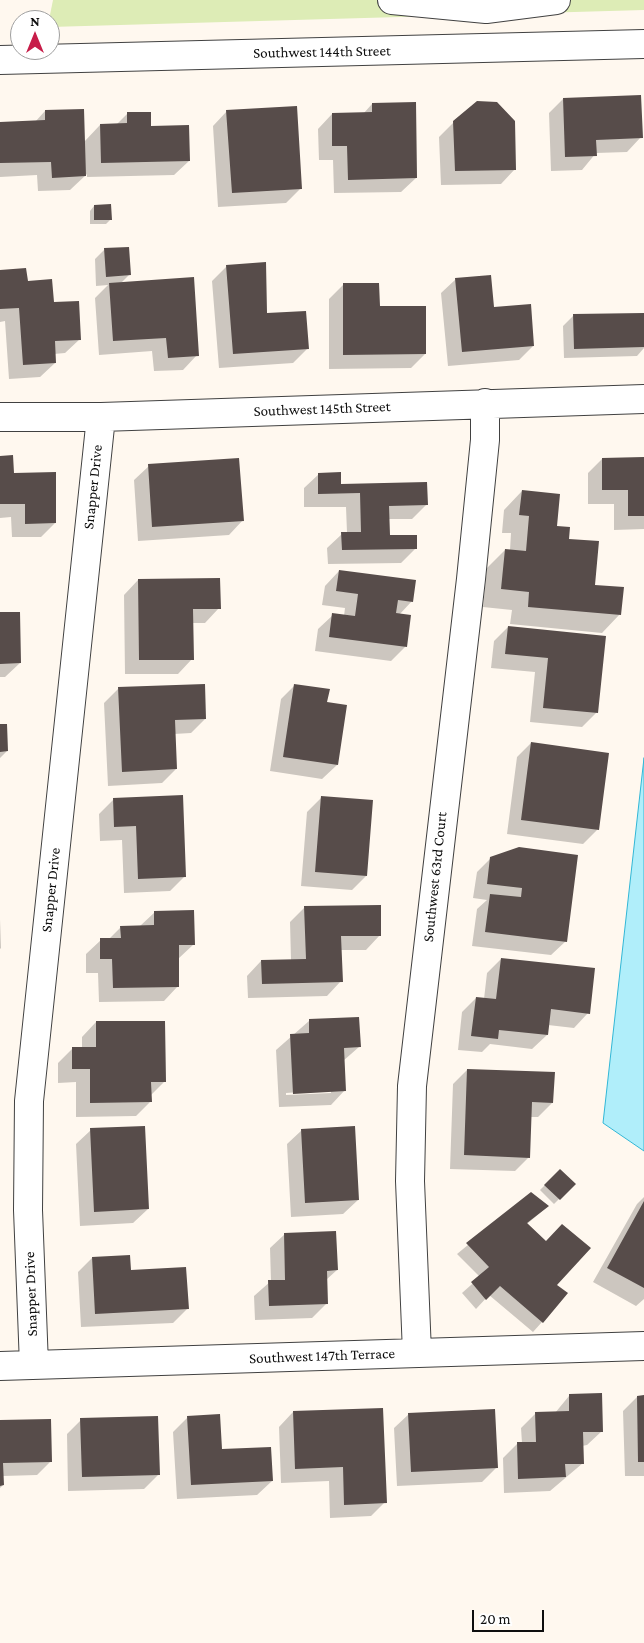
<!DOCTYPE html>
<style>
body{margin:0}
#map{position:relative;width:644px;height:1643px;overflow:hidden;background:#fff8ef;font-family:"Crimson Pro",serif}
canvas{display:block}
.north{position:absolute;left:10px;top:10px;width:50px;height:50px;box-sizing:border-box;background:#fff;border:1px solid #9f9f9f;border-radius:50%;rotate:0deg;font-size:14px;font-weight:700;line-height:20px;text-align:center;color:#0e0e0e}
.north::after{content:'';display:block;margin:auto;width:18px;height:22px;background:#c71d49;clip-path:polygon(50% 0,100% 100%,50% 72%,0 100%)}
.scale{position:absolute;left:472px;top:1610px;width:72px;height:22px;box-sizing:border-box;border:2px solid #0e0e0e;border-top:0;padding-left:6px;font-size:15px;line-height:18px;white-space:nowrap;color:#0e0e0e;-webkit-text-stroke:4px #fff;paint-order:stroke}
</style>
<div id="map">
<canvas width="644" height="1643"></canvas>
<div class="north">N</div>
<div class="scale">20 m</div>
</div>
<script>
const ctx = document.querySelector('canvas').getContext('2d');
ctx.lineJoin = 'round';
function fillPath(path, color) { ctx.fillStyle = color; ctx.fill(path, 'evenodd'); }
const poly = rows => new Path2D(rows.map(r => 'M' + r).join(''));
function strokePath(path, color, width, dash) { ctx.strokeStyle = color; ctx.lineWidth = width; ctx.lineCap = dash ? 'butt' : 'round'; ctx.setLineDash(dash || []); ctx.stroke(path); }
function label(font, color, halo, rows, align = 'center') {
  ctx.font = font + ' "Crimson Pro",serif'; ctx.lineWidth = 5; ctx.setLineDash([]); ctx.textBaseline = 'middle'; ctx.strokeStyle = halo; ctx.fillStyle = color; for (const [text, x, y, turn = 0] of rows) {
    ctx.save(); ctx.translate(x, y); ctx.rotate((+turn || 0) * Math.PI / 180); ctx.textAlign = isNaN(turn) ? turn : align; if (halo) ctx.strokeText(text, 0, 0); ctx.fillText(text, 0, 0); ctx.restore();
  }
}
fillPath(poly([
 [53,0,644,0,644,10,50,27,49,20]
]), '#ddecb6');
const water = poly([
 [644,758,644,1151,603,1123,644,758]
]);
fillPath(water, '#b0eefa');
strokePath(water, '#32b7d6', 1);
fillPath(poly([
 [563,99,641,137,627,152,596,153,582,170,551,171,549,113],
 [372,104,416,178,401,192,334,193,333,160,319,160,318,129,332,114,363,114],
 [45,111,84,142,100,125,116,125,128,113,149,127,189,161,174,175,87,177,87,174,70,190,38,191,37,175,0,177,0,123,35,122],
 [227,111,301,188,286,203,218,207,213,126],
 [454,122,515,169,501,184,441,185,439,137],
 [94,206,111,219,106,224,90,224,90,211],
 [105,249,129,275,121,283,197,355,183,370,154,371,152,351,99,355,95,298,108,285,96,286,95,259],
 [227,266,265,315,307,349,293,363,219,368,212,281],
 [0,271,26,282,52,304,80,339,65,353,54,354,55,363,40,377,9,379,5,321,0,322],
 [456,279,493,309,533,346,519,360,448,366,441,293],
 [344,284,379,308,425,354,411,368,329,369,329,299],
 [644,314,644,348,637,356,564,358,563,326,573,316],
 [0,457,55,523,41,537,12,537,11,517,0,518],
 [644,458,644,529,614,530,614,504,588,504,588,473,602,459],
 [149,466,243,520,229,535,138,541,134,480],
 [319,474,340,485,427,504,412,519,388,519,389,536,416,548,401,563,328,564,327,548,342,534,347,533,346,507,304,507,304,488],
 [522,491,567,540,594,586,620,614,602,633,510,624,512,610,483,607,487,568,505,550,510,550,511,533,502,533,504,510],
 [339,571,412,601,399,615,405,647,391,661,315,651,318,629,333,615,344,616,345,608,322,605,325,586],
 [138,580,219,608,205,623,192,623,192,659,178,674,125,674,124,595],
 [0,613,20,663,5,677,0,677],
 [508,627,604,637,596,713,582,727,530,722,535,672,491,668,494,641],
 [295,685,326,703,337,765,322,779,270,771,281,699],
 [119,688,205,719,191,733,174,734,176,769,162,783,108,786,104,703],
 [0,726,7,751,0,758],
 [531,743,597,830,583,844,507,834,517,757],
 [321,798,366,876,352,890,301,886,307,812],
 [114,799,184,877,170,891,124,893,122,840,100,841,99,814],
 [519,849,566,941,551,955,472,946,477,909,487,900,473,898,477,872,491,858],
 [305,907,380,935,366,950,341,950,341,981,327,996,248,998,247,976,261,961,291,960,290,922],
 [155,912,194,944,178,959,178,986,164,1001,99,1002,98,973,86,973,86,954,101,940,108,940,121,927,140,926],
 [0,919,1,948,0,949],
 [501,959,588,1013,574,1028,548,1025,547,1035,532,1049,490,1044,482,1052,458,1050,462,1012,476,998,484,999,487,973],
 [309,1021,359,1047,343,1061,345,1090,331,1105,279,1107,276,1050],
 [331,1090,331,1093,286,1095,286,1093],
 [96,1022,164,1082,150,1096,150,1102,136,1116,76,1117,76,1082,58,1083,58,1063,73,1048,82,1048,82,1037],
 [467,1070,552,1103,538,1117,531,1117,529,1157,515,1171,450,1169,453,1084],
 [91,1130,148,1209,133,1223,80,1226,76,1144],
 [302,1130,358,1200,343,1214,291,1217,287,1144],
 [560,1170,574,1184,554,1204,540,1190],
 [531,1193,548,1206,527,1224,546,1243,555,1285,542,1322,533,1332,489,1295,476,1309,462,1293,480,1277,457,1254],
 [644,1197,644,1299,636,1306,593,1282,637,1204],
 [285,1234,337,1270,326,1280,327,1303,312,1318,255,1320,254,1296,271,1281,270,1248],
 [92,1258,129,1271,187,1309,173,1323,81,1327,78,1272],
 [569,1396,602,1431,587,1445,582,1446,583,1463,550,1491,504,1493,503,1458,517,1444,522,1443,521,1428,536,1413,555,1413],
 [637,1397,644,1397,644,1476,625,1476,623,1411],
 [293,1412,385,1502,371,1516,330,1518,329,1481,281,1483,279,1427],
 [409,1414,496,1468,482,1482,397,1486,394,1428],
 [188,1417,221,1450,272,1481,257,1495,177,1499,173,1432],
 [81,1420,158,1475,144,1489,68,1491,67,1434],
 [0,1422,51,1461,37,1475,3,1476,3,1485,0,1488]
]), '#0003');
fillPath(poly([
 [641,95,643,138,596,140,597,156,565,157,563,98],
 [477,101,497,102,515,121,516,170,455,171,453,121],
 [416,102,417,178,348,180,347,146,332,146,332,113,372,112,372,103],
 [297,106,302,189,232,193,226,110],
 [84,109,86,176,52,178,51,162,0,163,0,122,45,120,45,110],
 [127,112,151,112,151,126,189,125,190,161,101,163,100,124,127,123],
 [111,204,112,220,94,220,94,205],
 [129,247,131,275,106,277,104,248],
 [266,262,267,313,306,311,309,349,233,354,226,265],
 [26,268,28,281,52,279,54,302,79,301,81,340,55,341,56,363,23,365,19,308,0,309,0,270],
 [491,275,494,307,531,304,534,346,462,352,455,278],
 [194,277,199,356,168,358,166,338,113,341,109,283],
 [343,283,379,283,380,306,426,306,426,354,343,355],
 [644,313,644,347,574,349,573,314],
 [13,455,14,473,56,472,56,523,25,524,25,504,0,504,0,456],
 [644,457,644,516,628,516,628,490,602,490,602,458],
 [239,458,244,521,152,527,148,464],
 [341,472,341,484,427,482,428,505,389,506,390,535,417,535,417,549,342,550,341,532,361,532,360,493,318,494,318,473],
 [522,490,560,494,557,526,570,527,569,539,599,541,595,585,624,587,621,615,528,607,529,592,501,589,505,549,526,551,529,516,519,515],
 [339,570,416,580,413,602,398,600,396,613,411,615,407,647,329,637,332,613,355,616,358,594,336,591],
 [220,578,221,609,193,609,194,660,139,660,138,579],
 [0,612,20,612,21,663,0,664],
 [508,626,606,636,598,713,543,708,548,658,505,654],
 [205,684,206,719,175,720,177,769,122,772,118,687],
 [294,684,330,689,327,702,347,705,338,765,283,757],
 [0,724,7,724,8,751,0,752],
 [531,742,609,753,599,830,521,820],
 [183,795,186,877,138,879,136,826,114,827,113,798],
 [321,796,373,800,367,876,315,872],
 [519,847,578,855,567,942,485,932,490,894,521,897,522,888,487,884,490,857],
 [381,905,381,936,341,936,343,982,262,984,261,960,306,959,304,906],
 [194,910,195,945,179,945,179,987,113,988,112,959,100,959,100,938,121,938,120,926,154,925,154,911],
 [501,958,595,968,590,1014,551,1009,548,1035,499,1030,498,1039,471,1036,476,997,496,999],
 [359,1017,361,1047,344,1048,346,1091,293,1094,290,1034,309,1033,309,1019],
 [96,1021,165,1021,166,1082,151,1082,152,1102,90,1103,90,1069,72,1069,72,1047,96,1047],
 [467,1069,555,1072,553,1103,532,1102,530,1158,464,1155],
 [145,1126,149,1209,94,1212,90,1128],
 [355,1126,359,1200,305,1203,301,1129],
 [560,1169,576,1184,560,1200,544,1185],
 [531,1192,549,1206,527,1223,546,1241,562,1224,591,1248,557,1285,568,1293,543,1323,500,1286,486,1300,471,1282,489,1267,466,1243],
 [644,1201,644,1288,607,1268],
 [336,1231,338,1270,327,1271,328,1304,269,1306,268,1280,285,1280,284,1233],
 [130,1255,131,1270,186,1267,189,1309,95,1314,92,1257],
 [602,1393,603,1432,583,1432,584,1464,565,1464,566,1477,518,1479,517,1442,536,1442,535,1412,569,1411,569,1394],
 [644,1395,644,1462,638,1462,637,1396],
 [383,1408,387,1503,344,1505,343,1467,295,1469,293,1411],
 [495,1409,498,1468,411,1472,408,1413],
 [220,1414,222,1449,271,1447,273,1481,191,1485,187,1416],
 [158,1416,160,1475,82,1477,80,1418],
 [51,1419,52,1462,3,1463,4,1485,0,1486,0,1420]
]), '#574c4a');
const minor = poly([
 [392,0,486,9,556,0],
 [0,60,644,44],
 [0,417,101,417,644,399],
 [417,1353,410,1181,412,1086,471,579,485,440,485,403],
 [34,1365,28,1210,29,1101,101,417],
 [0,1366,644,1346]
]);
strokePath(minor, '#414141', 30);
strokePath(minor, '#fff', 28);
label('15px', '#0e0e0e', '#fff', [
 ["Southwest 144th Street",322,52,-1],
 ["Southwest 145th Street",322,409,-2],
 ["Snapper Drive",93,487,-84],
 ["Southwest 63rd Court",435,877,-84],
 ["Snapper Drive",51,890,-84],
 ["Snapper Drive",31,1294,-92],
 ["Southwest 147th Terrace",322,1356,-2]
]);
</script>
